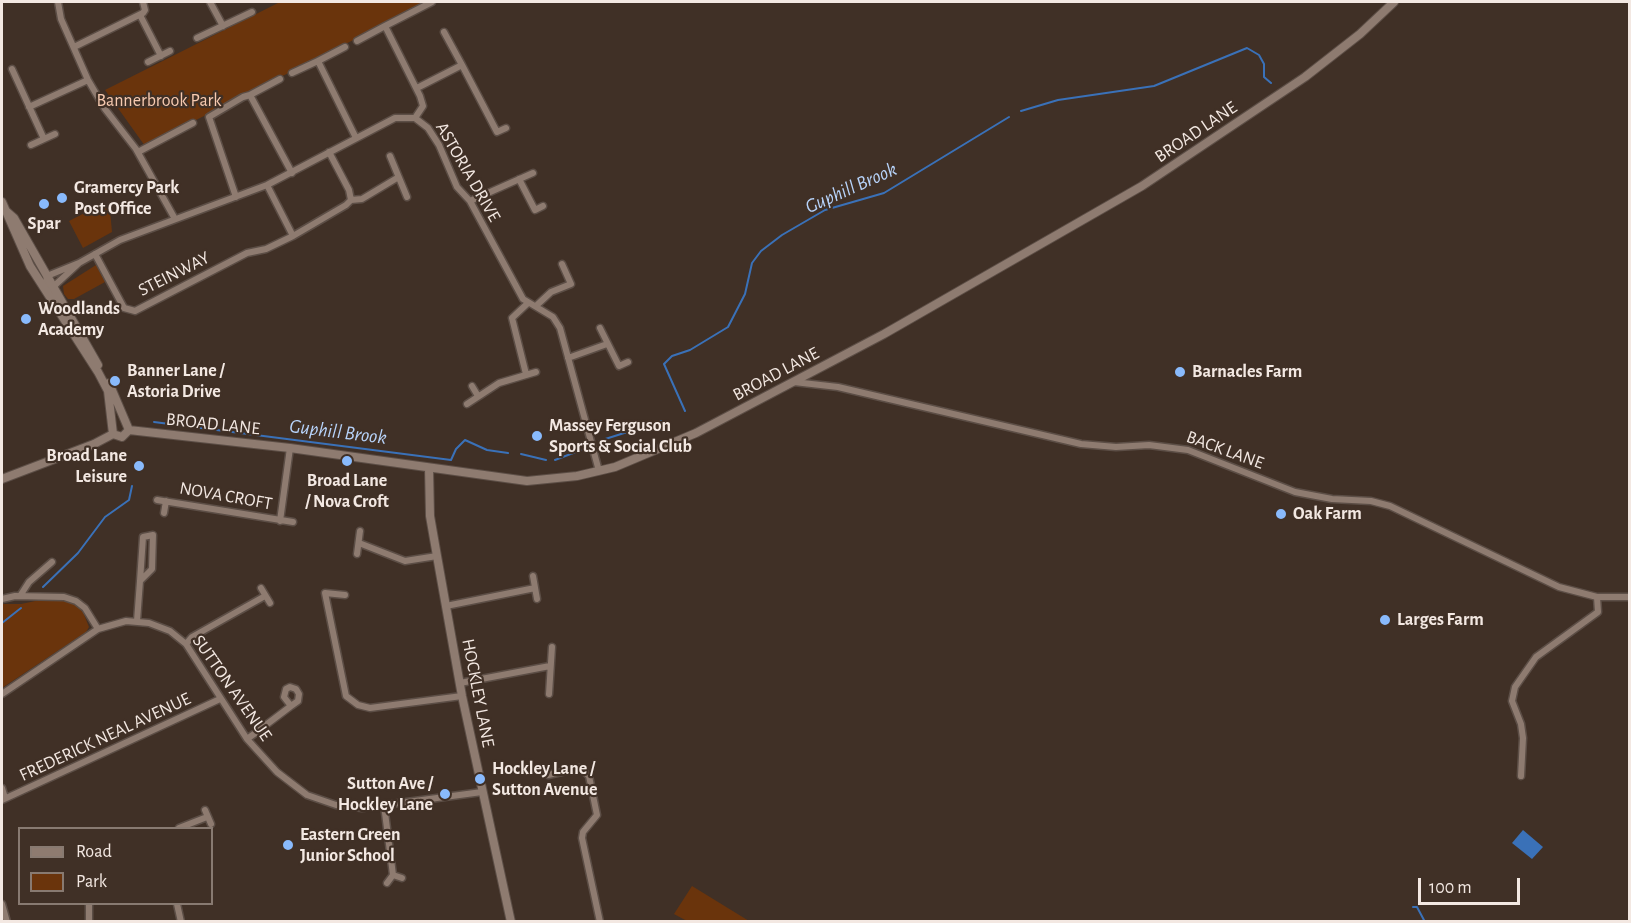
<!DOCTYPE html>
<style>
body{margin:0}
#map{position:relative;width:1631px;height:923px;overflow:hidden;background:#403026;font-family:"Alegreya Sans",sans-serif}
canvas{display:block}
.frame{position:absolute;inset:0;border:3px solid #f3e8e2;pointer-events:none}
.legend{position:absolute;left:18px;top:827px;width:195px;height:78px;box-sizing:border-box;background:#403026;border:2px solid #887a71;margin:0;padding:8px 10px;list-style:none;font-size:18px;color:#f3e8e2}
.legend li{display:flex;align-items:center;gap:12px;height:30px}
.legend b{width:30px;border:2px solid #887a71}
.scale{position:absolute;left:1418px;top:878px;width:102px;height:27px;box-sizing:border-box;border:3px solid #f3e8e2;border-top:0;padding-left:8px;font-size:18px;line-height:21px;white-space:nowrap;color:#f3e8e2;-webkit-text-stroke:4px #403026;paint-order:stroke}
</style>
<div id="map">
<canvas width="1631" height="923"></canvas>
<div class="frame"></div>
<ul class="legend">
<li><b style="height:8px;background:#8e7b70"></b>Road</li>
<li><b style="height:16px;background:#6a340c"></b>Park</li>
</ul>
<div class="scale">100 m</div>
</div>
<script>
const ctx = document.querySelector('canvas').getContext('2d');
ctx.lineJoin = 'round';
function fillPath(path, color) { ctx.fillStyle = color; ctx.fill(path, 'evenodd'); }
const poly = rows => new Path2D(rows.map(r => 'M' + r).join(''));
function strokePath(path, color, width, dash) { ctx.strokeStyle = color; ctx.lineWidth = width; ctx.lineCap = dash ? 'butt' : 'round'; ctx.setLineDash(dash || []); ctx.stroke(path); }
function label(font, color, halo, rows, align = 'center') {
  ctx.font = font + ' "Alegreya Sans",sans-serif'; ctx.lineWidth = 4.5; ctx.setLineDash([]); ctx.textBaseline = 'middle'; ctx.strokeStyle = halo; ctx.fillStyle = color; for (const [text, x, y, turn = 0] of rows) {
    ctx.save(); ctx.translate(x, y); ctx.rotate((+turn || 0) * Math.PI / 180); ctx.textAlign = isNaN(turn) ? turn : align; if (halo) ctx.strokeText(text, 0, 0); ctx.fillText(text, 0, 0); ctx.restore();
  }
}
fillPath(poly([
 [280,2,428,2,145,146,105,90],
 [104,203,110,210,112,232,83,248,69,221],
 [96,265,105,282,74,299,68,299,64,294,63,286],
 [45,599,61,600,74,604,83,612,89,627,86,632,2,688,2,604,21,604],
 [692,886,749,921,687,921,674,914]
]), '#6a340c');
fillPath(poly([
 [1523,830,1543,847,1532,859,1512,843]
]), '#3a71b8');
strokePath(poly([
 [1021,111,1058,100,1154,86,1247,48,1259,55,1264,64,1264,77,1271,83],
 [685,411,664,364,672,356,690,350,728,327,745,294,752,263,761,251,782,235,825,210,884,193,1009,117],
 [154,422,451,460,456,449,465,440,487,450,508,453],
 [599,441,662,421],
 [521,454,546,460],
 [555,460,581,450],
 [43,587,78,553,105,517,129,500,132,486],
 [2,623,21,608],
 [1413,907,1417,907,1425,922]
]), '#3a71b8', 2);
const minor = poly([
 [58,2,61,19,88,80,105,109,136,149,175,219],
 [210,2,223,26],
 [140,15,161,56],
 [444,32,462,65],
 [197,38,252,12],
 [357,41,385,26],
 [74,47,143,13,145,10,143,2],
 [318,61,345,47],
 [148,62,170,51],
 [12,69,44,139],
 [292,73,318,61,356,138],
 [417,88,462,65,497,132,506,128],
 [250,95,280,79],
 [29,107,88,80],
 [415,118,423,106,420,96,385,26,432,2],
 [31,145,55,134],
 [138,152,193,123],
 [390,156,407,197],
 [519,179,535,210,543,206],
 [267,185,293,236],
 [236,197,209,117,243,97,250,95,292,173],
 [351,200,362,199,397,178],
 [470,201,533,173],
 [95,254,124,308,135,311,247,253,266,249,293,236,346,205,351,200,349,190,329,152],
 [79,263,120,240,267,185,395,118,415,118,428,128,439,145,457,187,470,201,523,299,553,317,560,328,599,471],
 [47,291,53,287,79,263,47,276,46,282,50,289,60,305,60,308],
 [537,305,551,292,571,284,562,264],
 [600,328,619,366,628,362],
 [568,358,607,344],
 [526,374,512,318,528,303],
 [794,382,838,387,1081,444,1116,447,1149,445,1188,450,1295,492,1332,499,1371,501,1390,506,1559,587,1597,597,1630,597],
 [472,386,478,396],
 [467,404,499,383,536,372],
 [157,500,293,522],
 [164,513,166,501],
 [280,521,290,448],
 [359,543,405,561,437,556],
 [357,554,360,531],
 [533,576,537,599],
 [261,588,270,603],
 [345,595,325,593,346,696,358,705,370,708,462,696],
 [20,596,29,582,52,562],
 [2,599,15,596,64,597,76,601,85,608,98,629],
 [446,606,535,588],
 [137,621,140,581,152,569,153,535,143,537,140,581],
 [186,644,192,637,265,596],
 [460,683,550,666],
 [2,694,98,629,126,621,149,623,170,631,186,644,247,739,277,772,307,795,336,805,362,808,482,792],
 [549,694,552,647],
 [247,739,254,734,291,706,298,701,299,694,296,689,290,687,286,689,284,697,291,706],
 [548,775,580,768,589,776,597,815,583,832,582,838,600,922],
 [1521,776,1523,738,1521,724,1512,701,1515,687,1536,657,1598,612,1597,597],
 [2,788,5,798],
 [2,800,220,699],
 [384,805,393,875],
 [205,810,211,824],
 [179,828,207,817],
 [387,883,393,875,402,878],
 [2,904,7,922],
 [177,904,181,922],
 [89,922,89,904]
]);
const tertiary = poly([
 [2,202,30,266,98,372,108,391,113,434],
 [6,211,14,218,98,365],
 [109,383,129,430],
 [129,430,290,448,527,481,577,476,615,467,696,433,884,334,1142,186,1305,77,1360,34,1394,2],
 [113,434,122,437,129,430],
 [429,468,430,516,437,556,462,696,511,922],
 [2,479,94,444,113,434]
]);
strokePath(minor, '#5c4e46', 9);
strokePath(tertiary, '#5c4e46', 10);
strokePath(minor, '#8e7b70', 6);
strokePath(tertiary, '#8e7b70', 8);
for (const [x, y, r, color] of [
 [62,198,6,"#89bafc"],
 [44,204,6,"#89bafc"],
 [26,319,6,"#89bafc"],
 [1180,372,6,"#89bafc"],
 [115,381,6,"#89bafc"],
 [537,436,6,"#89bafc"],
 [347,461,6,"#89bafc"],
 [139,466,6,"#89bafc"],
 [1281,514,6,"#89bafc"],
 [1385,620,6,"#89bafc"],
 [480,779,6,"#89bafc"],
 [445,794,6,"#89bafc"],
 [288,845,6,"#89bafc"]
]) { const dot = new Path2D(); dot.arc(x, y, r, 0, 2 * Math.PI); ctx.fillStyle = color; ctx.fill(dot); strokePath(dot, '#403026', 2); }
label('18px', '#f7cab0', '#403026', [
 ["Bannerbrook Park",159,101]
]);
label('18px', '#f3e8e2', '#403026', [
 ["BROAD LANE",1196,132,-34],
 ["ASTORIA DRIVE",468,172,60],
 ["STEINWAY",174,274,-27],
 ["BROAD LANE",776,374,-28],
 ["BROAD LANE",213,424,6],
 ["BACK LANE",1225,450,20],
 ["NOVA CROFT",226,496,10],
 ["SUTTON AVENUE",232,688,55],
 ["HOCKLEY LANE",478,693,79],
 ["FREDERICK NEAL AVENUE",105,737,-25]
]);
label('bold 18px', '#f3e8e2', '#403026', [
 ["Gramercy Park",74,188],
 ["Post Office",74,209],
 ["Spar",44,224,"center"],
 ["Woodlands",38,309],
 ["Academy",38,330],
 ["Banner Lane /",127,371],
 ["Astoria Drive",127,392],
 ["Barnacles Farm",1192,372],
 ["Massey Ferguson",549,426],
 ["Sports & Social Club",549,447],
 ["Broad Lane",127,456,"right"],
 ["Leisure",127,477,"right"],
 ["Broad Lane",347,481,"center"],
 ["/ Nova Croft",347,502,"center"],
 ["Oak Farm",1293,514],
 ["Larges Farm",1397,620],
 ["Hockley Lane /",492,769],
 ["Sutton Avenue",492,790],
 ["Sutton Ave /",433,784,"right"],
 ["Hockley Lane",433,805,"right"],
 ["Eastern Green",300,835],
 ["Junior School",300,856]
], 'left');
label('italic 20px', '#b7d3fa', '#403026', [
 ["Guphill Brook",851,188,-24],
 ["Guphill Brook",338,432,7]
]);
</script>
